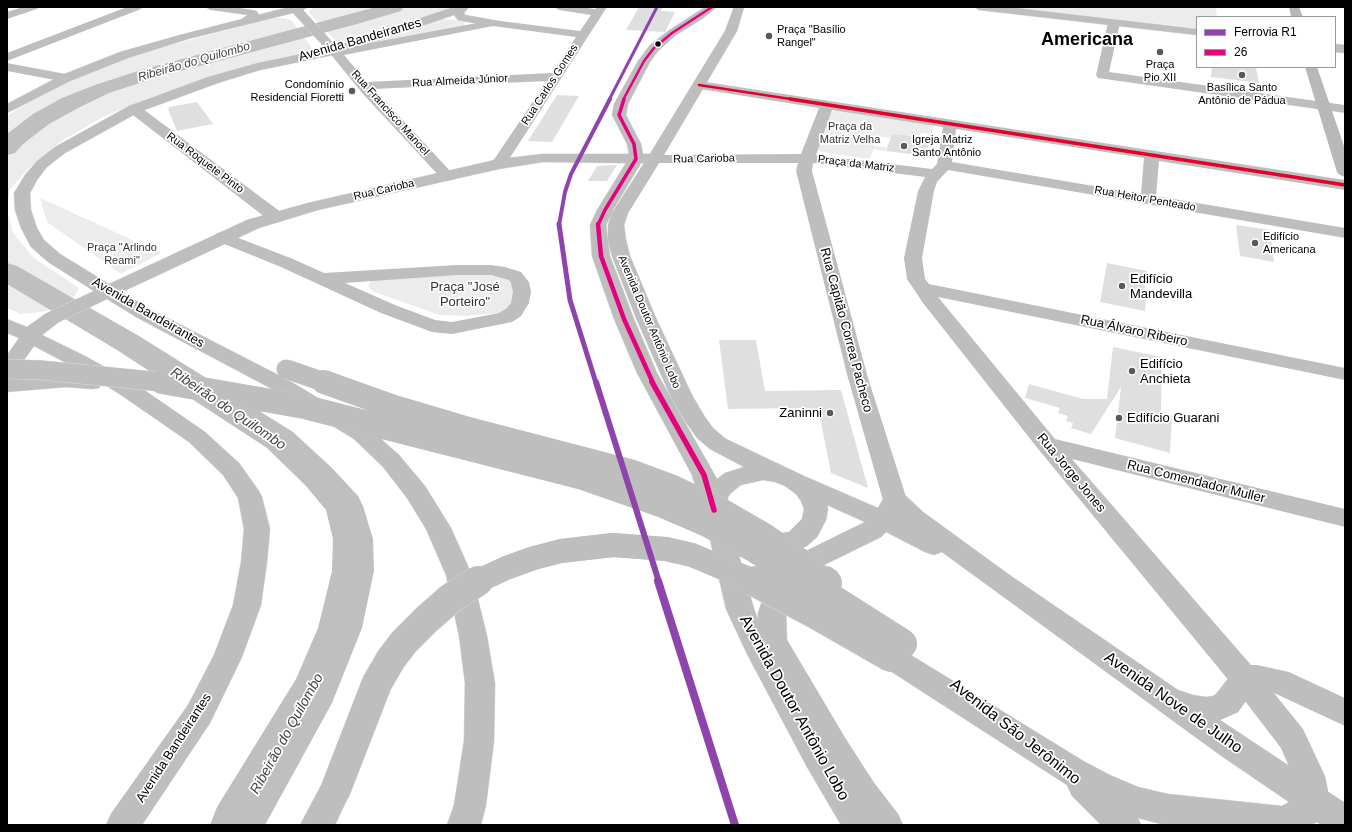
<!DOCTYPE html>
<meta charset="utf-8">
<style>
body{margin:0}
#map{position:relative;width:1352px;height:832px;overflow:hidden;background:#fff;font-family:Arial,sans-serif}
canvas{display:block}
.frame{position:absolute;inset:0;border:8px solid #000;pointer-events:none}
.legend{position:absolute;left:1196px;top:16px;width:140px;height:52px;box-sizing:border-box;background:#fff;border:1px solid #999;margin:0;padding:5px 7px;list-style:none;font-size:12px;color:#000}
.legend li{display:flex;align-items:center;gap:8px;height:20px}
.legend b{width:20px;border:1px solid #999}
</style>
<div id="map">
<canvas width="1352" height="832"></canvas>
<div class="frame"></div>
<ul class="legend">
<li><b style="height:5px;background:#8e44ad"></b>Ferrovia R1</li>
<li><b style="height:5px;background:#e5007d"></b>26</li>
</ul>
</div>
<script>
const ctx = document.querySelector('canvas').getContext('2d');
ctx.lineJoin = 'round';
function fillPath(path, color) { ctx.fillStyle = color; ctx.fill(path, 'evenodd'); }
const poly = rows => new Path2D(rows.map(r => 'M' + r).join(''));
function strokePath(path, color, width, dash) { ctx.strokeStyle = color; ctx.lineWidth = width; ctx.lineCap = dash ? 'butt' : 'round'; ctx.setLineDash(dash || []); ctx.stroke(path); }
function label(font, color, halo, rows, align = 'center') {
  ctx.font = font + ' Arial,sans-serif'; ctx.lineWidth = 3.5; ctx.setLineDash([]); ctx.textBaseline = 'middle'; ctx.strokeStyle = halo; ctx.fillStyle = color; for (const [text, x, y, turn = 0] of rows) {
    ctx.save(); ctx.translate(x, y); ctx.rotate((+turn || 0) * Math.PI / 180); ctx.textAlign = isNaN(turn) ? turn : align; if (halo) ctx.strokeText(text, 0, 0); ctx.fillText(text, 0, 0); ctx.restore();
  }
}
fillPath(poly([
 [315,7,454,7,351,42,345,42,336,41,309,13,309,11],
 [1007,7,1216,7,1217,17,1197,17,1197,28],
 [273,18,282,18,291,20,312,48,311,50,309,53,216,76,151,97,103,117,63,140,29,168,10,189,7,208,7,116,29,101,74,79,113,63,163,47],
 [440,19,459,20,465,23,464,26,372,45,368,43],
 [841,110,930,124,934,126,931,134,921,133,920,137,892,134,890,138,878,136,874,146,886,147,885,151,874,149,869,159,822,152,818,149,831,112],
 [40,198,161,253,121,274,47,222],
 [7,210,13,233,34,258,79,288,76,294,69,301,46,311,33,313,21,314,7,308],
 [491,272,513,281,513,305,499,313,466,316,439,315,372,291,368,286,372,280]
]), '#ececec');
fillPath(poly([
 [376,7,404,7,401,11,357,24,155,78,109,93,78,108,49,124,23,144,15,153,7,155,7,134,33,114,62,98,95,85,141,70,376,7],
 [7,263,17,266,139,336,293,432,332,468,358,496,363,506,373,539,374,571,362,628,332,703,265,825,210,825,217,807,296,679,318,628,332,571,333,539,326,510,306,486,267,448,117,350,7,284,7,263]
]), '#bfbfbf');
fillPath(poly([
 [639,7,663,7,661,11,675,12,665,32,626,30],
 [1212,67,1256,67,1259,83,1211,77],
 [557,95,579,96,552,142,528,141],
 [197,102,213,124,177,131,168,109,169,109,169,107],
 [892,134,930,138,926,156,886,151],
 [617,165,607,181,588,181,597,166],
 [1236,225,1270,230,1274,262,1240,256],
 [1107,263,1147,271,1144,295,1146,296,1145,311,1100,302],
 [719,340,756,340,765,391,841,390,868,488,831,473,820,417,803,408,728,409],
 [1113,347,1162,357,1161,413,1172,416,1170,453,1115,438,1121,387,1091,434,1071,428,1073,423,1066,421,1068,416,1058,413,1060,408,1025,398,1029,384,1083,399,1107,399]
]), '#dfdfdf');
const primary = poly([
 [289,7,308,7,303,10,336,46,454,7,469,7,464,13,465,15,493,20,499,23,493,26,462,21,458,20,454,15,338,54,260,70,218,83,139,112,65,153,47,167,37,180,30,193,31,210,37,228,44,240,60,254,109,284,247,220,308,203,499,159,543,154,629,154,627,144,612,115,614,104,638,61,650,45,668,31,705,7,717,7,702,19,676,35,658,51,650,62,628,104,626,115,641,144,643,154,650,154,725,31,734,7,744,7,737,31,665,153,628,213,624,225,626,240,630,256,656,318,692,395,705,417,713,428,726,439,804,476,878,508,886,494,895,491,904,494,923,512,1011,576,1178,690,1193,695,1206,697,1213,696,1216,694,1235,670,1245,667,1255,670,1260,679,1255,688,1238,712,1220,720,1345,803,1345,825,1321,825,1317,822,1311,825,1165,825,1138,818,1141,825,1101,825,1072,796,1067,785,881,665,877,657,881,649,891,645,901,649,1085,762,1112,776,1138,787,1168,794,1282,806,1289,802,1220,755,942,552,934,555,925,552,886,532,881,537,820,567,796,587,791,595,786,613,787,640,845,738,874,783,898,814,903,825,841,825,807,767,747,654,726,609,705,518,692,475,637,373,614,319,592,256,590,225,597,210,626,163,543,162,499,169,318,210,259,228,122,292,150,309,288,380,370,429,399,455,425,486,451,528,472,575,487,636,495,683,494,741,486,805,481,825,447,825,454,805,464,741,465,683,459,636,446,575,426,529,407,498,383,467,354,439,274,390,136,317,107,299,59,322,42,335,85,356,137,385,205,432,239,463,259,491,262,497,270,529,267,562,261,605,242,657,210,723,142,825,106,825,111,814,188,705,214,655,233,605,241,562,244,529,238,498,223,475,189,442,121,395,102,383,99,388,92,389,66,387,7,392,7,378,66,375,91,376,34,346,14,374,7,376,7,355,19,338,7,333,7,319,27,327,45,314,94,291,48,262,31,247,21,228,15,210,14,193,25,175,37,161,55,147,129,106,208,77,258,63,326,49,293,13,188,39,128,58,70,81,7,113,7,104,62,75,120,52,180,35,289,7],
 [641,163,644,163,612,213,613,210,641,163],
 [612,213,608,225,608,240,612,256,636,318,670,395,685,421,697,438,710,449,744,467,725,473,717,479,657,373,634,319,610,256,606,225,612,213],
 [763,480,775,482,785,486,796,494,801,501,804,509,802,519,789,532,770,535,757,534,741,528,728,516,726,510,728,497,731,493,741,485,763,480],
 [827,505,865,522,802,553,778,573,765,592,758,613,758,619,754,609,737,548,757,554,770,555,784,554,807,546,817,537,826,520,828,509,827,505],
 [974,7,1007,7,1197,29,1197,35,979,10,974,7],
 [1335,44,1345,45,1345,53,1335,52,1335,44],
 [335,776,346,780,351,791,335,825,300,825,324,780,335,776]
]);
strokePath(primary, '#dbdbdb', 1);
fillPath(poly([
 [23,7,38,7,37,9,7,19,7,12,23,7],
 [127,7,142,7,141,9,7,61,7,53,127,7],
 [205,7,233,7,253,10,257,11,259,15,257,19,245,24,239,21,247,15,210,10,205,7],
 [554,7,580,7,595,9,597,7,607,7,504,167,499,169,494,167,491,164,547,81,374,89,452,173,455,176,452,179,447,181,442,179,363,94,328,51,330,48,334,47,338,49,493,20,580,31,591,15,559,10,554,7],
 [493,26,576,37,552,73,367,82,344,55,493,26],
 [1114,20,1120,23,1109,72,1345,105,1345,113,1098,78,1096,75,1108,23,1114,20],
 [7,63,66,74,70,75,72,78,70,81,66,82,7,71,7,63],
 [699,81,1345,180,1345,190,1159,161,1156,196,1345,228,1345,238,948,170,937,182,934,191,922,258,925,279,929,284,1345,368,1345,380,938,297,1055,439,1345,509,1345,527,1072,459,1251,665,1257,665,1289,672,1345,698,1345,726,1274,693,1303,729,1325,776,1328,790,1328,800,1324,811,1312,815,1300,811,1296,800,1296,790,1293,776,1281,748,1235,688,1039,450,923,303,907,279,904,258,918,191,925,177,813,163,812,171,868,378,907,500,904,506,895,509,886,506,883,500,848,378,796,171,798,163,654,163,649,162,647,159,649,156,654,155,801,154,819,108,694,88,693,85,694,82,699,81],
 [832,110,943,127,937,164,932,169,816,155,832,110],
 [956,129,1144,158,1141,194,952,162,956,129],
 [134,105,139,106,282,213,284,217,282,221,276,222,270,221,129,112,127,109,129,106,134,105],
 [223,232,293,259,324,273,457,265,491,265,505,267,521,272,529,282,531,292,529,303,521,316,512,322,452,334,432,332,381,313,281,267,217,241,214,237,217,233,223,232],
 [457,275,491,275,509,280,511,283,513,292,511,303,507,308,499,313,452,322,435,320,395,305,345,283,457,275]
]), '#bebebe');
fillPath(poly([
 [1289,7,1299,7,1303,17,1291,17,1289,7],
 [1305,67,1317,67,1345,149,1345,177,1340,175,1337,172,1305,67]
]), '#b8b8b8');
fillPath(primary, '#bebebe');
const primaryBridgeFar2 = poly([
 [7,369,40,370,172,383],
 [286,369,327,383]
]);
const primaryBridgeFar1 = poly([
 [162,382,305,407,580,477,663,506,707,525,755,551,804,582],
 [324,382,394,407,465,428,630,471,673,487,721,510,766,536,800,560,826,582],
 [476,582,506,568,534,558,561,551,613,545,666,549,692,555,756,582]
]);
const primaryBridge = poly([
 [754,581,816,614,891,657],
 [803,581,902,644],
 [825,581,827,583],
 [335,791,377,683,391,659,404,642,427,619,451,598,478,581]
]);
strokePath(primaryBridgeFar2, '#dbdbdb', 20, []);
strokePath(primaryBridgeFar1, '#dbdbdb', 24, []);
strokePath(primaryBridge, '#dbdbdb', 31, []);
strokePath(primaryBridgeFar2, '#bebebe', 19);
strokePath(primaryBridgeFar1, '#bebebe', 24);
strokePath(primaryBridge, '#bebebe', 30);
strokePath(poly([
 [623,100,644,61,654,48,672,33,712,7]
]), '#e5007d', 2.5);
strokePath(poly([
 [598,225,605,210,636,159,634,144,619,115,624,99]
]), '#e5007d', 3.5);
strokePath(poly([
 [598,224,601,256,624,319,653,383]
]), '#e5007d', 4.5);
strokePath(poly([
 [652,382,704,475,714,510]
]), '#e5007d', 5.5);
strokePath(poly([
 [699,85,797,100]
]), '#e4002b', 2.5);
strokePath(poly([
 [790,99,1345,185]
]), '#e4002b', 3.5);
strokePath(poly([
 [609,100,657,7]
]), '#8e44ad', 3);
strokePath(poly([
 [559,225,565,192,571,174,610,99]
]), '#8e44ad', 4);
strokePath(poly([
 [559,224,570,300,596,383]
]), '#8e44ad', 5);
strokePath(poly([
 [596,382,659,582]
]), '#8e44ad', 6);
strokePath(poly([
 [658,581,735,825]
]), '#8e44ad', 8);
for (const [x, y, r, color] of [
 [769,36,4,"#595959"],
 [658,44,3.5,"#000"],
 [1160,52,4,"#595959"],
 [1242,75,4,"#595959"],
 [352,91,4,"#595959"],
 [904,146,4,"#595959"],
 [1255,243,4,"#595959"],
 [1122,286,4,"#595959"],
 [1132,371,4,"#595959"],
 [830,413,4,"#595959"],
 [1119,418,4,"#595959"]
]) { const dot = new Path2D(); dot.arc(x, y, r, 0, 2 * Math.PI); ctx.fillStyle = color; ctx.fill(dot); strokePath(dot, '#fff', 1.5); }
label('11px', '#000', '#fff', [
 ["Praça \"Basílio",777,30],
 ["Rangel\"",777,43],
 ["Praça",1160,65,"center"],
 ["Pio XII",1160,78,"center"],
 ["Condomínio",344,85,"right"],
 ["Residencial Fioretti",344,98,"right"],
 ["Basílica Santo",1242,88,"center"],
 ["Antônio de Pádua",1242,101,"center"],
 ["Igreja Matriz",912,140],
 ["Santo Antônio",912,153],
 ["Edifício",1263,237],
 ["Americana",1263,250]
], 'left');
label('11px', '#000', '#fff', [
 ["Rua Almeida Júnior",460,81,-3],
 ["Rua Carlos Gomes",550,85,-57],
 ["Rua Francisco Manoel",390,113,48],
 ["Rua Carioba",704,159,-1],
 ["Rua Roquete Pinto",205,163,37],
 ["Praça da Matriz",856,164,7],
 ["Rua Carioba",384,190,-13],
 ["Rua Heitor Penteado",1145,199,10],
 ["Avenida Doutor Antônio Lobo",649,322,67]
]);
label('11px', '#333', '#fff', [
 ["Praça da",850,127],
 ["Matriz Velha",850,140],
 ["Praça \"Arlindo",122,248],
 ["Reami\"",122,261]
]);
label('italic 12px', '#444', '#fff', [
 ["Ribeirão do Quilombo",194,62,-16]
]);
label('13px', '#000', '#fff', [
 ["Avenida Bandeirantes",360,40,-16],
 ["Avenida Bandeirantes",148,313,30],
 ["Rua Capitão Correa Pacheco",846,330,75],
 ["Rua Álvaro Ribeiro",1134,331,12],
 ["Rua Jorge Jones",1071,473,50],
 ["Rua Comendador Muller",1196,482,14],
 ["Avenida Bandeirantes",174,748,-57]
]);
label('13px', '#000', '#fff', [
 ["Edifício",1130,279],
 ["Mandevilla",1130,294],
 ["Edifício",1140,364],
 ["Anchieta",1140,379],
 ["Zaninni",822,413,"right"],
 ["Edifício Guarani",1127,418]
], 'left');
label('13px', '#333', '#fff', [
 ["Praça \"José",465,287],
 ["Porteiro\"",465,302]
]);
label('italic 14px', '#444', '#fff', [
 ["Ribeirão do Quilombo",228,409,34],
 ["Ribeirão do Quilombo",287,734,-61]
]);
label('16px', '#000', '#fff', [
 ["Avenida Nove de Julho",1173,703,35],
 ["Avenida Doutor Antônio Lobo",794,708,61],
 ["Avenida São Jerônimo",1015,732,38]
]);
label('bold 18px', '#000', '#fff', [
 ["Americana",1087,40]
]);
</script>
